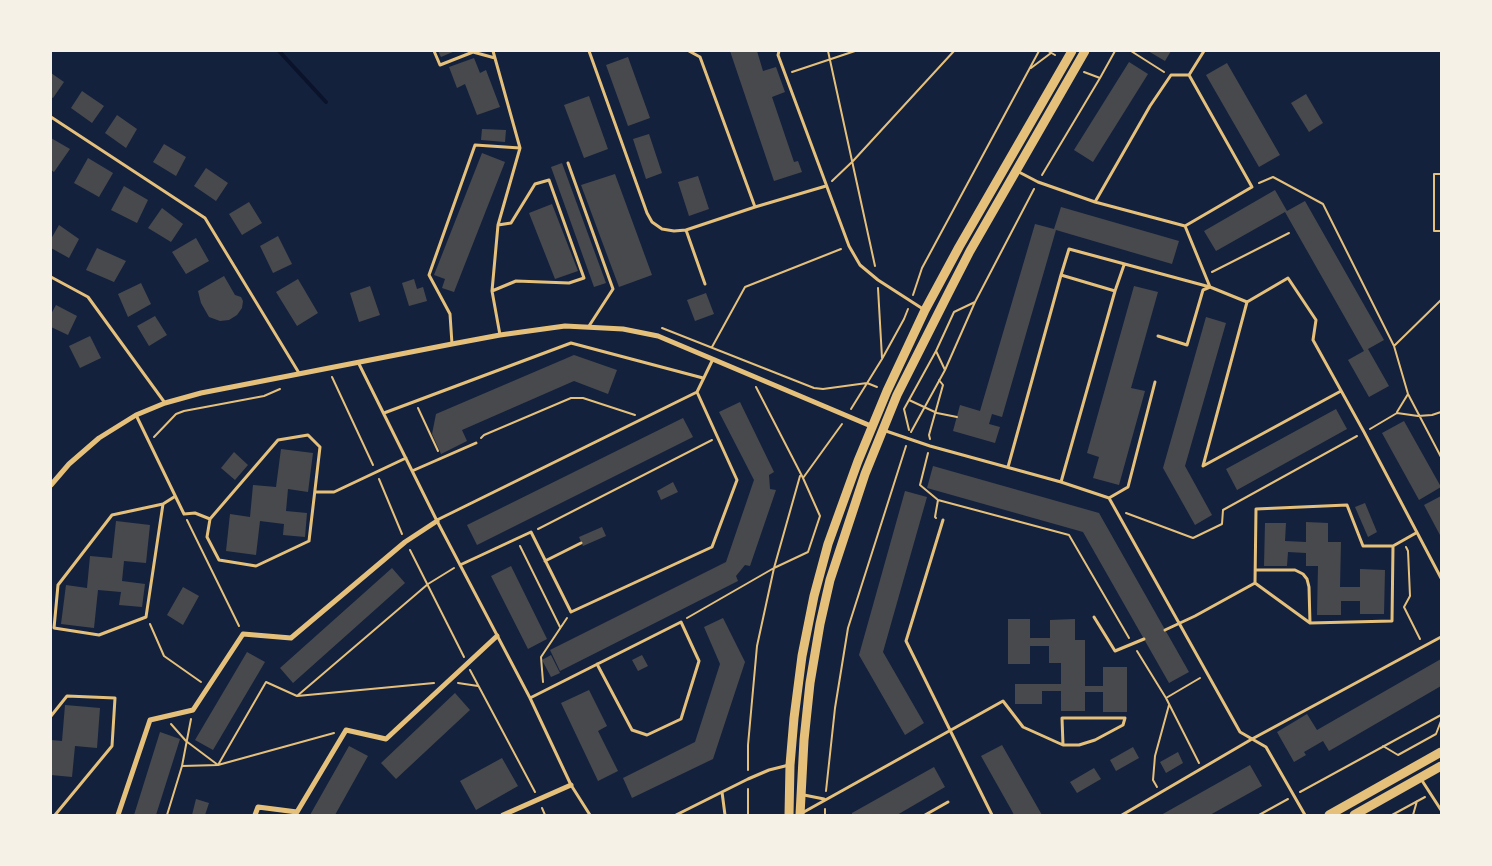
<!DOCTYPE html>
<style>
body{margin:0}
#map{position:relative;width:1492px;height:866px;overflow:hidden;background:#14213d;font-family:"DM Sans",sans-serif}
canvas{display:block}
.frame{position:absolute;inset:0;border:52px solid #f6f1e7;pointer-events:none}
</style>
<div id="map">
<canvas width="1492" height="866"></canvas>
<div class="frame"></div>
</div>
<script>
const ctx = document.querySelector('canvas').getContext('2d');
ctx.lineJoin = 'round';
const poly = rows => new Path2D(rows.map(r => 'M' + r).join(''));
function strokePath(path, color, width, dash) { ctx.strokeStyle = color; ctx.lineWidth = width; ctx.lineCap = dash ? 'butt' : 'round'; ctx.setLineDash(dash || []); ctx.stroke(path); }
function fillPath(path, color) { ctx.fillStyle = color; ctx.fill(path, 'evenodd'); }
strokePath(poly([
 [279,51,326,102]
]), '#0b132b', 4);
fillPath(poly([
 [438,51,455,51,441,57],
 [730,51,757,51,763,71,776,67,785,92,772,97,794,162,798,161,802,172,774,181],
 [1148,51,1171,51,1165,61],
 [628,57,650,118,628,126,606,65],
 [474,58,480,73,486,70,500,107,477,115,465,84,457,88,449,67],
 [1129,62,1148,74,1093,162,1074,150],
 [1227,63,1280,155,1259,167,1206,75],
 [51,73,64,82,53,98,51,97],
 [82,91,104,106,92,123,71,108],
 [1306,94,1323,123,1309,132,1291,103],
 [589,96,608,149,584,158,564,105],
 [117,115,137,129,126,148,105,133],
 [482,129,506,130,505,142,481,140],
 [649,134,662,173,646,179,633,139],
 [51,138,70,149,54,172,51,170],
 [164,144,186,157,176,176,153,162],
 [482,153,505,162,454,292,442,288,445,279,434,275],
 [88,158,113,173,99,197,74,183],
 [562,163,606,283,594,287,551,167],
 [206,168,228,183,216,201,194,186],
 [615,174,652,275,619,287,581,185],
 [698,176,709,209,689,216,678,182],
 [124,186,148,200,137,223,111,210],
 [1275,190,1287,211,1305,201,1384,340,1368,349,1389,386,1369,397,1348,360,1364,351,1285,212,1216,251,1204,231],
 [249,202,262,223,242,235,229,214],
 [552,204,578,271,555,279,529,213],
 [1061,207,1179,241,1172,264,1056,230,1002,417,992,414,989,424,1000,427,995,443,953,431,960,405,980,411,1035,224,1054,229],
 [162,208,183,224,171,242,148,228],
 [59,225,79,239,69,258,51,248,51,239],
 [278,236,292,264,273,273,260,246],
 [196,238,209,261,186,274,172,252],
 [97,248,126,261,114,282,86,270],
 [224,276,235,295,241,297,243,301,242,308,237,315,229,320,220,321,209,317,201,303,198,291],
 [298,279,318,313,297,326,276,292],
 [414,279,417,289,423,287,427,301,409,306,402,283],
 [141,283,151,304,128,317,118,294],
 [370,286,380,315,359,322,350,293],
 [1134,286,1158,292,1131,388,1145,391,1119,485,1093,478,1099,457,1087,453],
 [706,293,714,314,695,321,687,300],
 [56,305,77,316,68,335,51,327,51,314],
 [155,316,167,335,149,346,137,326],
 [1206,317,1226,323,1185,466,1212,515,1195,525,1163,468],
 [90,336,101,358,80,368,69,346],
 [574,355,617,370,608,394,574,381,462,430,467,441,441,454,432,434,436,414],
 [740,402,774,472,769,475,770,489,776,490,750,566,745,565,736,576,738,581,560,671,550,650,726,562,754,480,719,412],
 [1336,409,1347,429,1237,490,1226,469],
 [683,418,693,437,477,545,467,525],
 [1404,421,1441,487,1419,500,1382,433],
 [281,449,313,453,308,492,288,489,286,511,307,513,305,537,283,535,284,524,260,521,256,555,226,551,230,514,250,517,253,485,276,487],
 [234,452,248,465,235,480,221,468],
 [933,466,1099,513,1189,672,1169,683,1083,532,927,488],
 [673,482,678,492,661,500,657,491],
 [905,491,927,497,883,652,924,723,905,735,859,655],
 [1441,496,1441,537,1424,505],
 [1365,503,1377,532,1368,537,1355,507],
 [116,521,150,525,146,563,124,561,122,581,145,584,142,607,119,605,121,592,98,590,94,628,61,624,66,585,87,588,90,556,112,558],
 [1306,522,1328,523,1328,542,1341,542,1340,587,1360,587,1360,569,1385,570,1384,614,1360,614,1360,601,1341,601,1341,615,1317,615,1318,566,1306,566,1306,553,1288,552,1287,566,1264,566,1265,523,1286,523,1285,541,1306,542],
 [602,527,606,536,583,546,579,537],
 [511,566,547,639,528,649,491,576],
 [392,568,405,583,293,683,280,668],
 [183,587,199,596,183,625,167,615],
 [723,618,745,662,713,759,632,798,623,778,695,742,720,664,704,627],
 [1008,619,1030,619,1030,638,1050,638,1050,620,1075,619,1075,640,1085,640,1085,686,1103,686,1103,667,1127,667,1127,712,1103,712,1103,692,1085,692,1085,711,1061,711,1061,691,1042,691,1042,704,1015,704,1015,684,1061,684,1061,663,1049,663,1049,646,1030,646,1030,664,1008,664],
 [247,652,265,662,213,750,195,740],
 [551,655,560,673,551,677,542,660],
 [642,655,648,666,638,671,632,660],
 [1441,659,1441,686,1329,751,1323,741,1304,752,1306,755,1294,762,1277,732,1307,714,1317,730],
 [589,690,607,726,598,731,618,771,598,781,561,703],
 [455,693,470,710,396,779,381,763],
 [65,705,100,708,97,748,75,746,72,777,51,775,51,740,62,741],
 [160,732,180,739,156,815,134,815],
 [1002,745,1042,815,1014,815,1012,811,981,756],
 [349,746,368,756,335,815,310,815],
 [1133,747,1139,758,1116,771,1110,760],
 [1178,752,1183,763,1166,773,1160,762],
 [502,758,518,786,476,810,460,781],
 [1250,765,1262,786,1210,815,1161,815],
 [934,767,945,787,897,815,852,815,852,813],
 [1094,768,1101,779,1077,793,1070,782],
 [196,799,209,803,205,815,192,815]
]), '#48494c');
strokePath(poly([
 [828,51,875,266],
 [1048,51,1055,55],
 [1131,51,1164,72],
 [1031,68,1051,53],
 [792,72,855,51],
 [1084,72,1100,78,1115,51],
 [1441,174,1434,174,1434,231,1441,231],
 [1042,175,1100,78],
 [832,181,853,161,954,51],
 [1259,183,1273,177,1323,204,1394,346],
 [1212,272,1289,233],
 [878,288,882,358],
 [913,295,922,268,1039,51],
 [662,328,814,388,823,389,867,383,877,387],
 [712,347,745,287,841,249],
 [945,370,936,351,954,312,975,302],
 [332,377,373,465],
 [1408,394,1441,457],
 [909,400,937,413,957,417],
 [418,408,438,451],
 [851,409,882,359,904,319,908,309],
 [1397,412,1408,394,1394,346,1441,300],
 [1370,429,1397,413,1418,416,1432,415,1441,412],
 [909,430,904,409,936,351],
 [911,432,945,370,975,302,1034,189],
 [154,437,176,414,184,411,264,396,280,389],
 [481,438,484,435,571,398,583,398,635,415],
 [930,439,929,435,943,385,939,380],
 [928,453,920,485,938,500,935,517,936,518],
 [803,478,842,424],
 [379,479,402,534],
 [938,500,1069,535,1129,638],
 [1126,513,1193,538,1222,524,1223,510,1357,436],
 [187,520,239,626],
 [538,529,712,440],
 [520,546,560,627],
 [1406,547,1408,551,1410,596,1404,607,1420,639],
 [410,550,464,657],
 [687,618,774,568,808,552,820,516,803,478,756,387],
 [150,624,164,656,201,682],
 [1137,651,1166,698,1199,763],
 [470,670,535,792],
 [543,682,541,657,567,618],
 [458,683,478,686],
 [297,696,428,584,454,568],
 [1166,698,1200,678],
 [171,724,186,741,218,765,266,682,297,696,434,683],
 [1383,746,1398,755,1436,734,1441,721],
 [182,766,191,719],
 [748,770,748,745,757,646,774,568,800,476],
 [1157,787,1153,780,1155,756,1169,705],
 [826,791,835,708,848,628,906,446],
 [1300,792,1441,715],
 [542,808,545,815],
 [167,815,182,766,218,765,334,733],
 [748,815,748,789],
 [825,815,825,809],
 [1259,815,1288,799],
 [1392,815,1425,797],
 [1413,815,1417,801]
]), '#e5c07b', 2);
strokePath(poly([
 [434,51,440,65,473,52],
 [493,51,520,148,498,225,492,291,500,335],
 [589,51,647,213,652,222,662,229,674,231,686,230,755,207,826,186],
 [689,51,700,57,755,207],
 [779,51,778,55,849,246,860,265,878,280,923,309],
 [473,52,495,58],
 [1189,75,1204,51],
 [51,117,205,218,299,373],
 [568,163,613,289,589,326],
 [1017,171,1038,182,1095,202,1150,106,1171,75,1189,75,1252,187,1185,226,1210,287,1247,302,1288,278,1316,320,1313,340,1364,432,1441,578],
 [1095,202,1185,226],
 [686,230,705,284],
 [1061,275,1069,249,1210,287],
 [51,277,88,297,165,403],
 [492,291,516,281,569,283,584,278,549,180,535,184,511,223,498,225],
 [1115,291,1124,265],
 [1247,302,1203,466,1341,391],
 [1158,336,1187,345,1203,290,1210,287],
 [452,344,450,314,429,275,475,145,520,148],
 [358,362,437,521,530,698,571,785,590,815],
 [384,413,571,343,703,378],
 [136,415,184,514,195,513,210,519,278,440,308,435,320,447,309,541,256,566,219,560,207,537,210,519],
 [883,430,930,446,1061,482,1109,498,1240,732,1266,747,1305,815],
 [1008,467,1061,275,1115,291,1061,482],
 [412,471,476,443],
 [315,492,334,492,406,458],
 [1109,498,1128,487,1155,382],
 [163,504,112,515,58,585,54,628,99,635,146,617,163,504,174,497],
 [437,520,697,392,713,359],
 [943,520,906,641,992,815],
 [1393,546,1392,621,1310,623,1255,583,1256,509,1347,505,1363,546,1393,546,1416,533],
 [545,561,581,543],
 [460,565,531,532,571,612,712,547,737,480,697,392],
 [1256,570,1295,570,1303,574,1307,579,1309,587,1310,623],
 [1094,617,1115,651,1144,639],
 [1165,630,1195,616,1255,583],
 [530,698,681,622,699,661,681,719,647,735,632,730,597,664],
 [51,716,67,696,115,698,112,746,55,815],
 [1421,779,1441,810],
 [722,792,725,815],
 [804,795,824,799],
 [802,813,1003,701,1023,727,1063,745,1079,745,1095,740,1123,725,1125,718,1062,718,1063,745],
 [676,815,748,779,769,770,789,765],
 [925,815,948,802],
 [1122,815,1252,739,1441,637]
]), '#e5c07b', 3);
strokePath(poly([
 [51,485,69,464,99,438,136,415,165,403,201,393,452,344,500,335,565,326,623,329,658,336,871,426],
 [118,815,150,720,193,710,243,634,291,638,405,542,437,521],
 [255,815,258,807,297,812,346,730,386,739,497,636],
 [503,815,571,785]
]), '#e5c07b', 5);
strokePath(poly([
 [789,815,790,765,794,718,802,656,814,596,828,544,858,461,887,391,925,310,959,247,1072,51],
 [800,815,804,740,810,683,820,624,830,580,865,474,897,395,951,288,970,251,1085,51],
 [1329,815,1441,752],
 [1354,815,1441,766]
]), '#e5c07b', 9);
</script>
